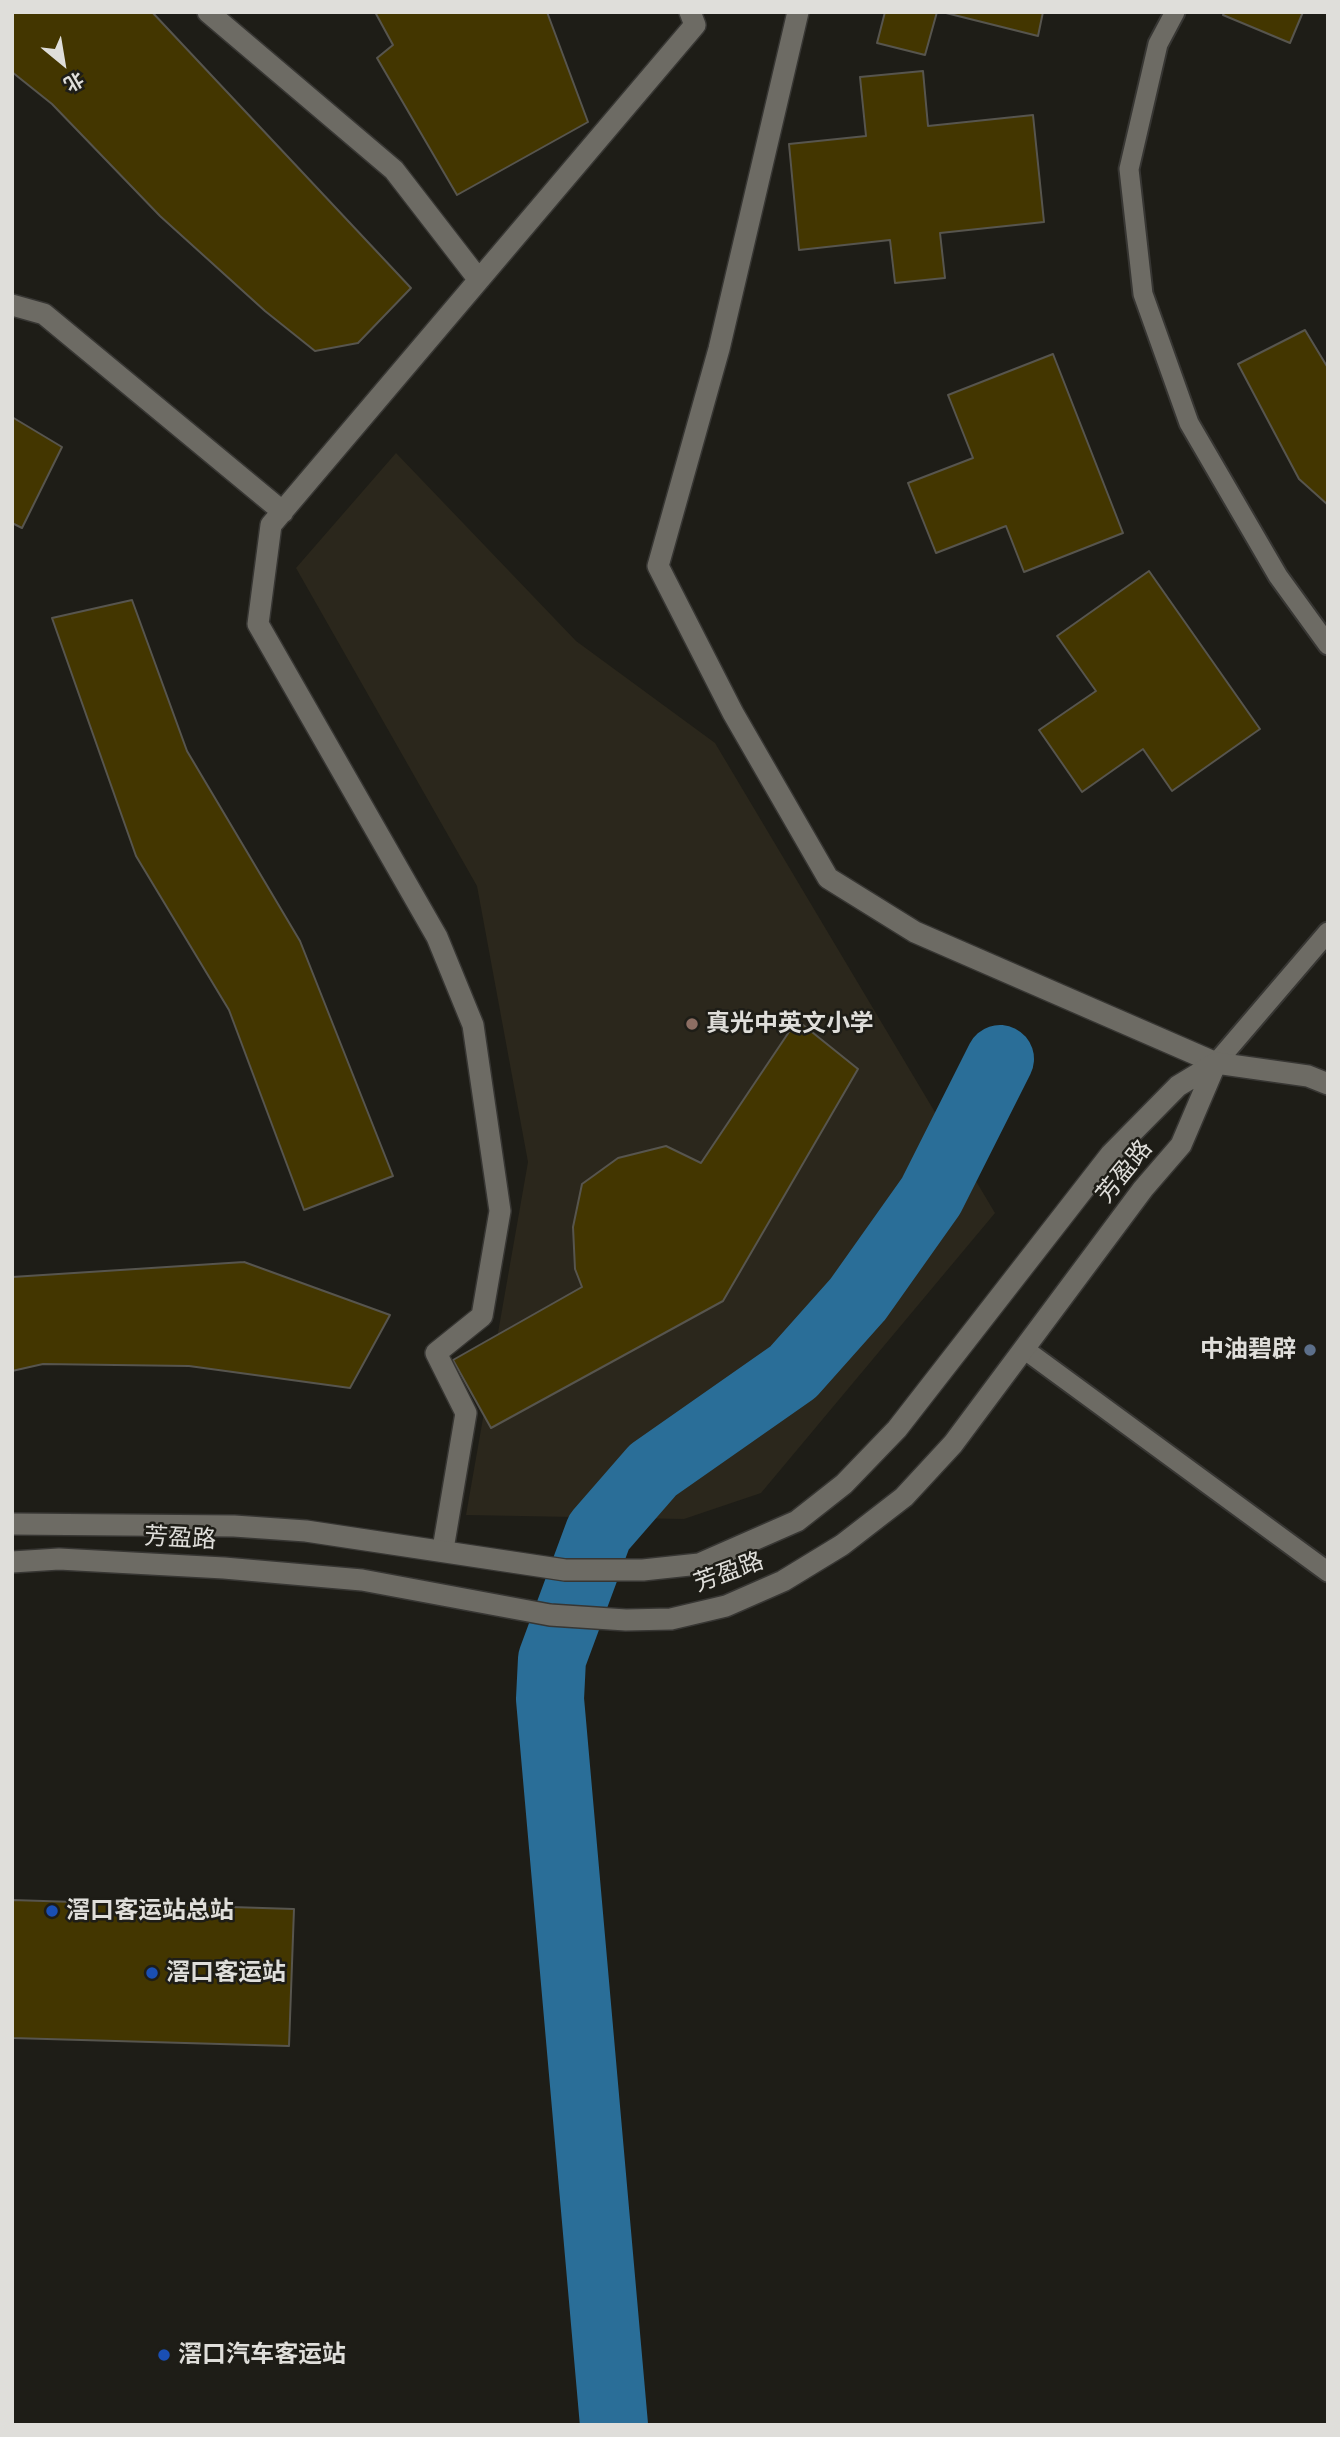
<!DOCTYPE html>
<meta charset="utf-8">
<style>
body{margin:0}
#map{position:relative;width:1340px;height:2437px;overflow:hidden;background:#1e1d17;font-family:Helvetica,"Noto Sans SC",sans-serif}
canvas{display:block}
.frame{position:absolute;inset:0;border:14px solid #dfdeda;pointer-events:none}
.north{position:absolute;left:28px;top:28px;width:70px;height:70px;-webkit-text-stroke:5px #1e1d17;paint-order:stroke;rotate:150deg;font-size:19px;font-weight:700;line-height:28px;text-align:center;color:#dfdeda}
.north::after{content:'';display:block;margin:auto;width:24px;height:32px;background:#dfdeda;clip-path:polygon(50% 0,100% 100%,50% 72%,0 100%)}
</style>
<div id="map">
<canvas width="1340" height="2437"></canvas>
<div class="frame"></div>
<div class="north">北</div>
</div>
<script>
const ctx = document.querySelector('canvas').getContext('2d');
ctx.lineJoin = 'round';
function fillPath(path, color) { ctx.fillStyle = color; ctx.fill(path, 'evenodd'); }
const poly = rows => new Path2D(rows.map(r => 'M' + r).join(''));
function strokePath(path, color, width, dash) { ctx.strokeStyle = color; ctx.lineWidth = width; ctx.lineCap = dash ? 'butt' : 'round'; ctx.setLineDash(dash || []); ctx.stroke(path); }
function label(font, color, halo, rows, align = 'center') {
  ctx.font = font + ' Helvetica,"Noto Sans SC",sans-serif'; ctx.lineWidth = 5; ctx.setLineDash([]); ctx.textBaseline = 'middle'; ctx.strokeStyle = halo; ctx.fillStyle = color; for (const [text, x, y, turn = 0] of rows) {
    ctx.save(); ctx.translate(x, y); ctx.rotate((+turn || 0) * Math.PI / 180); ctx.textAlign = isNaN(turn) ? turn : align; if (halo) ctx.strokeText(text, 0, 0); ctx.fillText(text, 0, 0); ctx.restore();
  }
}
fillPath(poly([
 [396,453,576,641,715,743,995,1213,761,1493,684,1519,466,1515,528,1162,477,886,296,568]
]), '#2b271c');
strokePath(poly([
 [614,2425,550,1699,552,1659,599,1532,653,1470,793,1372,858,1299,931,1196,1000,1059]
]), '#2a6e98', 68);
const building = poly([
 [12,12,152,12,411,288,358,343,315,351,265,311,160,216,52,104,12,72,12,12],
 [375,12,547,12,588,122,457,195,377,58,393,45,375,12],
 [885,12,937,12,925,55,877,43,885,12],
 [942,12,1043,12,1038,36,942,12],
 [1224,12,1303,12,1290,43,1223,15,1224,12],
 [923,71,928,126,1033,115,1044,222,940,233,945,278,895,283,890,240,799,250,789,144,866,136,860,77,923,71],
 [1305,330,1328,368,1328,505,1299,479,1238,364,1305,330],
 [1053,354,1123,533,1024,572,1006,526,936,553,908,483,973,458,948,395,1053,354],
 [12,417,62,447,22,528,12,523,12,417],
 [1149,571,1260,729,1172,791,1143,749,1082,792,1039,730,1096,691,1057,636,1149,571],
 [132,600,187,751,300,941,393,1176,304,1210,229,1010,136,856,52,618,132,600],
 [797,1020,858,1069,723,1301,491,1428,453,1360,582,1287,575,1269,573,1227,582,1184,618,1158,666,1146,701,1163,797,1020],
 [244,1262,390,1315,350,1388,189,1366,43,1364,12,1371,12,1277,244,1262],
 [12,1900,294,1909,289,2046,12,2038,12,1900]
]);
fillPath(building, '#433600');
strokePath(building, '#57554e', 2);
const lane = poly([
 [1175,12,1158,44,1129,169,1143,294,1189,423,1278,576,1328,645],
 [1216,1063,1328,932],
 [1024,1349,1328,1572]
]);
const street = poly([
 [208,12,394,170,479,280],
 [798,12,719,349,658,566,733,713,828,878,915,932,1216,1063],
 [12,305,44,314,283,512],
 [443,1549,466,1413,436,1353,482,1316,500,1211,473,1025,437,937,258,624,271,525,695,25,690,12]
]);
const secondary = poly([
 [12,1524,234,1526,306,1531,565,1570,643,1570,699,1564,797,1521,844,1484,897,1429,1111,1154,1178,1086,1216,1063,1308,1076,1328,1084],
 [12,1562,59,1559,224,1568,362,1580,550,1615,626,1620,671,1619,726,1606,783,1581,842,1545,904,1497,953,1444,1143,1189,1181,1145,1216,1063]
]);
strokePath(lane, '#373633', 23);
strokePath(street, '#373633', 24);
strokePath(secondary, '#373633', 24);
strokePath(lane, '#6d6b64', 19);
strokePath(street, '#6d6b64', 21);
strokePath(secondary, '#6d6b64', 21);
for (const [x, y, r, color] of [
 [692,1024,7,"#8d6e63"],
 [1310,1350,7,"#5c6f8a"],
 [52,1911,7,"#1a4fb4"],
 [152,1973,7,"#1a4fb4"],
 [164,2355,7,"#1a4fb4"]
]) { const dot = new Path2D(); dot.arc(x, y, r, 0, 2 * Math.PI); ctx.fillStyle = color; ctx.fill(dot); strokePath(dot, '#1e1d17', 2.5); }
label('bold 24px', '#dfdeda', '#1e1d17', [
 ["真光中英文小学",706,1024],
 ["中油碧辟",1296,1350,"right"],
 ["滘口客运站总站",66,1911],
 ["滘口客运站",166,1973],
 ["滘口汽车客运站",178,2355]
], 'left');
label('24px', '#dfdeda', '#1e1d17', [
 ["芳盈路",1125,1172,-51],
 ["芳盈路",180,1539,3],
 ["芳盈路",729,1573,-20]
]);
</script>
